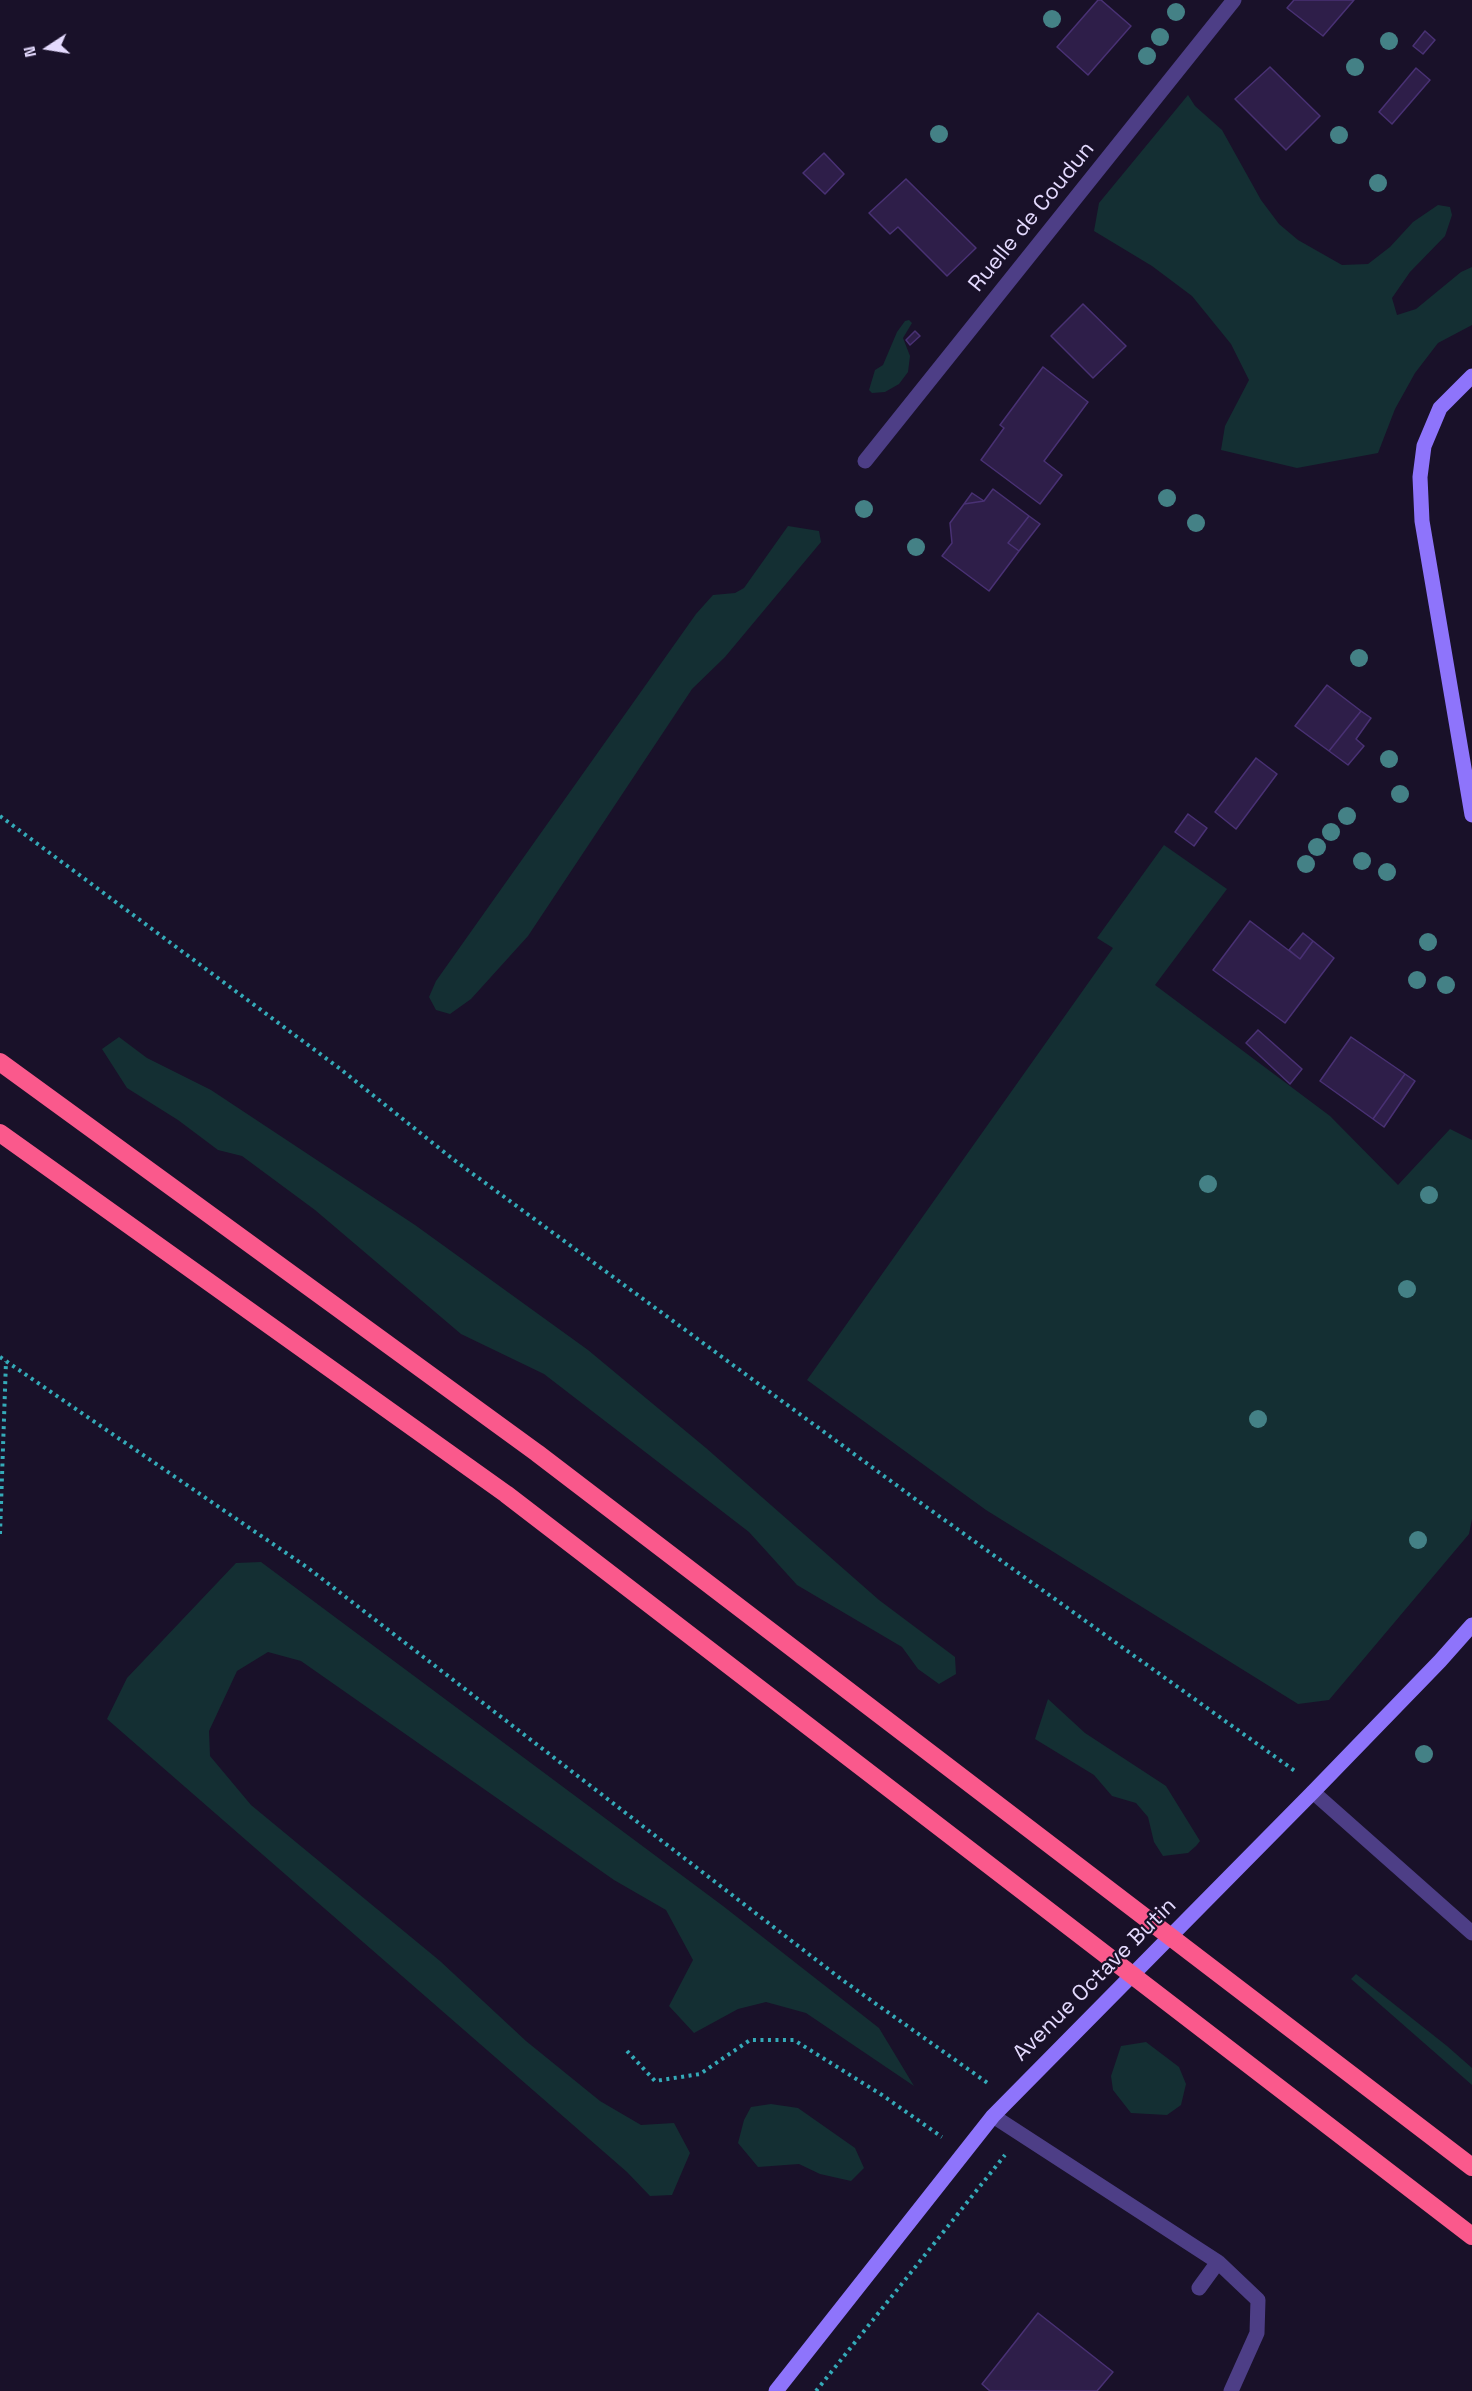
<!DOCTYPE html>
<style>
body{margin:0}
#map{position:relative;width:1472px;height:2391px;overflow:hidden;background:#191129;font-family:"Space Grotesk",sans-serif}
canvas{display:block}
.north{position:absolute;left:18px;top:18px;width:60px;height:60px;-webkit-text-stroke:4px #191129;paint-order:stroke;rotate:258deg;font-size:16px;font-weight:700;line-height:24px;text-align:center;color:#e4dafe}
.north::after{content:'';display:block;margin:auto;width:21px;height:27px;background:#e4dafe;clip-path:polygon(50% 0,100% 100%,50% 72%,0 100%)}
</style>
<div id="map">
<canvas width="1472" height="2391"></canvas>
<div class="north">N</div>
</div>
<script>
const ctx = document.querySelector('canvas').getContext('2d');
ctx.lineJoin = 'round';
function fillPath(path, color) { ctx.fillStyle = color; ctx.fill(path, 'evenodd'); }
const poly = rows => new Path2D(rows.map(r => 'M' + r).join(''));
function strokePath(path, color, width, dash) { ctx.strokeStyle = color; ctx.lineWidth = width; ctx.lineCap = dash ? 'butt' : 'round'; ctx.setLineDash(dash || []); ctx.stroke(path); }
function label(font, color, halo, rows, align = 'center') {
  ctx.font = font + ' "Space Grotesk",sans-serif'; ctx.lineWidth = 4.5; ctx.setLineDash([]); ctx.textBaseline = 'middle'; ctx.strokeStyle = halo; ctx.fillStyle = color; for (const [text, x, y, turn = 0] of rows) {
    ctx.save(); ctx.translate(x, y); ctx.rotate((+turn || 0) * Math.PI / 180); ctx.textAlign = isNaN(turn) ? turn : align; if (halo) ctx.strokeText(text, 0, 0); ctx.fillText(text, 0, 0); ctx.restore();
  }
}
fillPath(poly([
 [1188,95,1195,106,1222,130,1261,200,1279,224,1298,240,1342,265,1368,264,1390,247,1413,222,1438,205,1450,207,1452,215,1445,236,1410,272,1392,298,1397,315,1416,309,1461,272,1472,267,1472,325,1438,343,1415,373,1395,409,1378,453,1297,468,1221,450,1225,426,1249,380,1231,344,1192,296,1152,266,1094,231,1099,203],
 [909,320,912,323,903,338,910,356,908,372,899,384,885,392,872,393,869,390,875,370,883,365,897,332,905,321],
 [788,526,819,531,821,542,725,657,692,689,528,936,471,999,450,1014,436,1010,429,997,436,981,696,614,713,595,735,593,744,588],
 [1164,845,1227,889,1155,985,1330,1116,1398,1185,1450,1129,1472,1140,1472,1519,1469,1534,1329,1700,1298,1704,986,1510,807,1380,1113,948,1097,938],
 [119,1037,147,1058,211,1090,415,1225,588,1350,706,1448,879,1600,955,1657,956,1674,939,1684,918,1669,902,1647,797,1585,749,1532,544,1374,461,1334,315,1210,242,1156,218,1150,178,1120,127,1088,102,1049],
 [261,1562,723,1906,879,2028,914,2086,806,2013,766,2002,738,2009,694,2033,669,2006,693,1960,666,1910,614,1880,301,1661,268,1652,237,1671,209,1731,210,1756,251,1805,440,1961,526,2041,600,2101,641,2125,674,2123,690,2153,672,2195,650,2196,627,2172,107,1719,127,1678,236,1563],
 [1048,1699,1085,1733,1166,1786,1200,1841,1196,1846,1188,1853,1163,1856,1154,1842,1148,1817,1136,1803,1112,1796,1094,1775,1035,1739],
 [1356,1974,1447,2046,1472,2068,1472,2085,1351,1979],
 [1146,2042,1179,2067,1186,2084,1181,2105,1167,2115,1131,2113,1113,2090,1111,2076,1121,2046],
 [771,2104,798,2108,855,2148,864,2168,851,2181,820,2174,799,2164,758,2167,738,2143,744,2120,751,2107]
]), '#142f33');
const building = poly([
 [1098,0,1101,0,1131,26,1088,75,1057,47,1098,0],
 [1294,0,1354,0,1323,36,1287,8,1294,0],
 [1425,31,1435,40,1423,54,1413,46,1425,31],
 [1270,67,1320,116,1286,150,1235,99,1270,67],
 [1416,68,1430,80,1392,124,1379,112,1416,68],
 [824,153,844,174,825,194,803,173,824,153],
 [906,179,976,248,947,276,898,227,890,234,869,213,906,179],
 [1083,304,1126,346,1093,378,1051,336,1083,304],
 [915,331,920,336,910,345,906,340,915,331],
 [1043,367,1088,402,1044,461,1062,475,1040,504,981,460,1004,428,1000,425,1043,367],
 [993,489,1029,516,1008,543,1019,551,989,591,942,556,952,543,950,523,964,504,984,501,993,489],
 [972,493,984,501,964,504,972,493],
 [1029,516,1040,524,1019,551,1008,543,1029,516],
 [1327,685,1361,711,1329,751,1295,726,1327,685],
 [1361,711,1371,718,1356,739,1364,746,1348,765,1329,751,1361,711],
 [1256,758,1277,774,1236,829,1215,812,1256,758],
 [1188,814,1207,828,1194,846,1175,832,1188,814],
 [1250,921,1300,959,1313,941,1334,958,1285,1023,1213,970,1250,921],
 [1303,933,1313,941,1300,959,1289,950,1303,933],
 [1258,1030,1302,1069,1290,1084,1246,1043,1258,1030],
 [1351,1037,1405,1074,1373,1119,1320,1081,1351,1037],
 [1405,1074,1415,1081,1384,1127,1373,1119,1405,1074],
 [1038,2313,1113,2372,1097,2391,990,2391,982,2384,1038,2313]
]);
fillPath(building, '#2e1e49');
strokePath(building, '#493174', 1.5);
strokePath(poly([
 [0,816,339,1068,454,1160,918,1501,1295,1771],
 [0,1357,308,1568,841,1979,989,2084],
 [0,1534,6,1361],
 [627,2051,655,2081,700,2074,750,2040,794,2040,882,2095,942,2137],
 [816,2391,1005,2155]
]), '#34aab8', 4, [3, 4.5]);
strokePath(poly([
 [993,2116,1218,2262,1258,2300,1257,2333,1231,2391],
 [1199,2288,1218,2262]
]), '#4d3e86', 15);
strokePath(poly([
 [865,461,1234,0],
 [1313,1792,1472,1933]
]), '#4d3e86', 15);
strokePath(poly([
 [1472,376,1440,408,1424,446,1420,477,1422,521,1472,815],
 [776,2391,993,2116,1313,1792,1440,1661,1472,1625]
]), '#8e74fb', 15);
strokePath(poly([
 [0,1062,537,1453,1472,2167],
 [0,1133,506,1494,1472,2236]
]), '#fa598c', 18);
ctx.fillStyle = '#448186';
for (const [x, y] of [
 [1176,12],
 [1052,19],
 [1160,37],
 [1389,41],
 [1147,56],
 [1355,67],
 [939,134],
 [1339,135],
 [1378,183],
 [1167,498],
 [864,509],
 [1196,523],
 [916,547],
 [1359,658],
 [1389,759],
 [1400,794],
 [1347,816],
 [1331,832],
 [1317,847],
 [1362,861],
 [1306,864],
 [1387,872],
 [1428,942],
 [1417,980],
 [1446,985],
 [1208,1184],
 [1429,1195],
 [1407,1289],
 [1258,1419],
 [1418,1540],
 [1424,1754]
]) { ctx.beginPath(); ctx.arc(x, y, 9, 0, 2 * Math.PI); ctx.fill(); }
label('22px', '#e4dafe', '#191129', [
 ["Ruelle de Coudun",1032,217,-51],
 ["Avenue Octave Butin",1095,1980,-45]
]);
</script>
